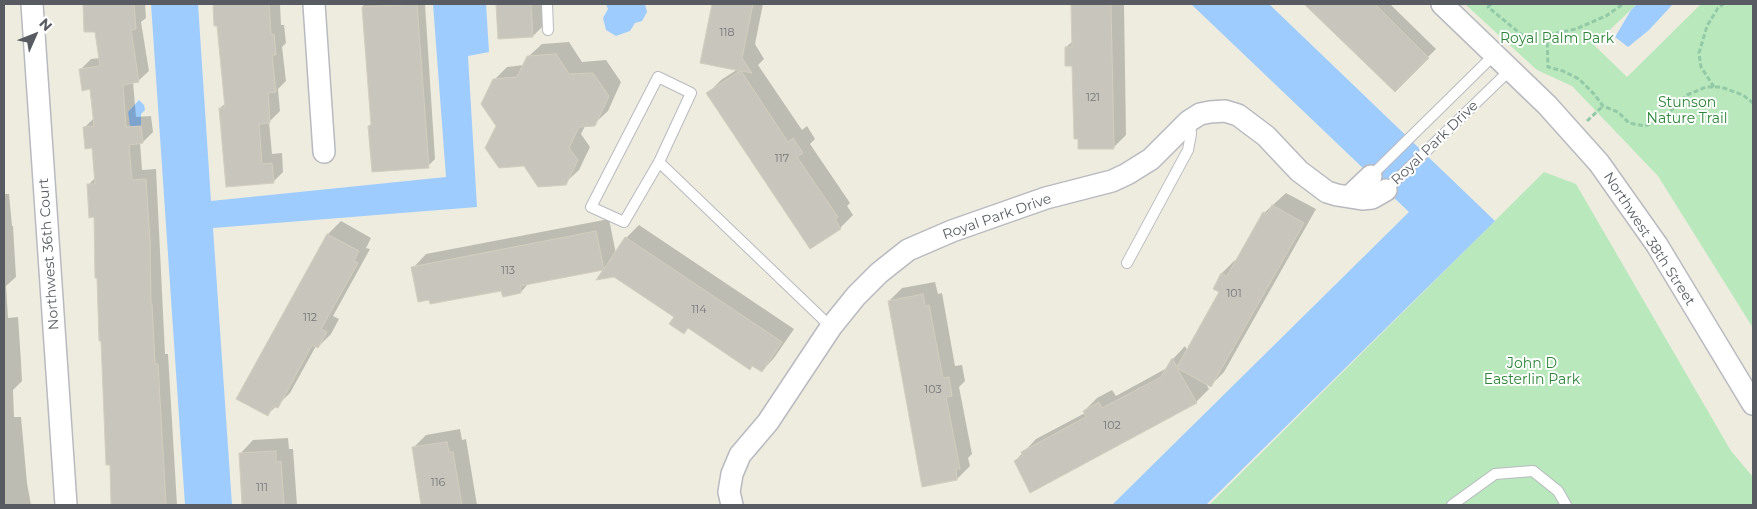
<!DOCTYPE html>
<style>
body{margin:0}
#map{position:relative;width:1757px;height:509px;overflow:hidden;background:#edecdf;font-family:Montserrat,sans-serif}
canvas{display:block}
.frame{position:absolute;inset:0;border:5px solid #585c62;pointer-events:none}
.north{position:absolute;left:10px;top:10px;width:50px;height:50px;-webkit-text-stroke:4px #fff;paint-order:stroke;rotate:46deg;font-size:14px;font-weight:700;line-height:20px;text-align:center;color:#585c62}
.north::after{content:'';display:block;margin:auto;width:18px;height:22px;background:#585c62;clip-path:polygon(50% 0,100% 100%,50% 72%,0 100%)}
</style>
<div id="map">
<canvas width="1757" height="509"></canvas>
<div class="frame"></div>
<div class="north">N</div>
</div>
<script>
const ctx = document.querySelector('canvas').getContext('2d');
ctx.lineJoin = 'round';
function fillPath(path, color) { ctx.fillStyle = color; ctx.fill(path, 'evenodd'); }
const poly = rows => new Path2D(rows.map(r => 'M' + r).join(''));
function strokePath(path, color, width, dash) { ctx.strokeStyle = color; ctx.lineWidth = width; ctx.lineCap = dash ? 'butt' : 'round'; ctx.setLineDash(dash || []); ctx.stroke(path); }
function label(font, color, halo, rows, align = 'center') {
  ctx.font = font + ' Montserrat,sans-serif'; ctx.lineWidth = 4; ctx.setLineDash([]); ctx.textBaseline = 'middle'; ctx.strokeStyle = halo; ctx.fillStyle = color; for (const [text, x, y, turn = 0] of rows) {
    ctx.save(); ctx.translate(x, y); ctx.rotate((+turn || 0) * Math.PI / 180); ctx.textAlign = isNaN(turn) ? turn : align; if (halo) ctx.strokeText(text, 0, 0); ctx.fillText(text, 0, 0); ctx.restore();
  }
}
fillPath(poly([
 [1465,4,1637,4,1594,45,1627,77,1701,4,1753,4,1753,328,1658,176,1572,86,1537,70],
 [1544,172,1576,184,1731,451,1753,477,1753,505,1209,505]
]), '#b9e8bd');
fillPath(poly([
 [151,4,198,4,211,201,446,177,433,4,486,4,489,52,468,56,477,207,213,228,232,505,185,505],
 [606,4,645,4,647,12,642,21,635,23,630,31,616,36,606,30,603,18,608,9],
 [1191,4,1269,4,1495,221,1206,505,1112,505,1409,212],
 [1637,4,1673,4,1649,30,1628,47,1615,37,1631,10],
 [139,100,144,105,145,110,141,114,141,126,130,126,128,112]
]), '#9eccff');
fillPath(poly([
 [84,4,145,4,146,18,141,22,149,71,138,81,133,82,136,117,151,116,153,132,143,142,140,142,142,170,156,169,165,354,168,354,177,505,112,505,111,464,95,216,89,184,95,178,93,147,84,128,94,118,91,88,81,69,91,59,100,58,96,30,86,31],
 [214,4,280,4,281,25,284,25,286,43,282,47,286,81,278,89,280,111,269,122,272,154,282,153,283,172,273,182,220,108,226,103,218,25,215,25],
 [363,4,425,4,435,159,428,166,370,126,372,123],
 [498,4,545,4,546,23,533,36,500,38],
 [714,4,763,4,755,44,764,59,758,65,802,130,807,126,815,139,810,144,850,203,847,206,853,215,840,228,811,247,708,93,721,80,738,69,702,62],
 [1072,4,1124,4,1126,135,1113,148,1066,47,1073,41],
 [1305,4,1390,4,1436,49,1395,90],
 [569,42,582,62,606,60,621,82,608,111,594,124,585,126,581,134,590,147,579,170,565,183,497,126,494,80,507,67,524,65,528,57,542,44],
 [1286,193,1316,209,1224,372,1211,385,1205,382,1209,389,1196,402,1015,461,1036,439,1085,413,1084,411,1097,398,1112,390,1116,396,1167,368,1173,359,1185,346,1187,350,1220,292,1214,288,1222,273,1235,260,1237,261,1264,213],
 [4,194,9,194,12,226,13,226,16,277,6,286,8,318,18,317,21,362,22,381,13,390,14,417,21,417,27,483,31,505,4,505],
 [609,219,616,254,626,238,639,225,794,329,774,358,762,371,689,327,684,332,675,317,606,269,529,283,521,292,413,268,426,254],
 [341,221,371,238,366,248,370,249,333,316,339,319,331,334,318,347,316,346,290,393,267,415,238,398,328,234],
 [935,282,938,294,942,293,955,366,962,365,965,381,959,387,972,454,968,458,970,466,957,479,889,301,902,288],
 [460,429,462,440,466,439,477,505,423,505,413,448,426,435],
 [288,438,289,449,293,449,297,505,244,505,240,454,253,440]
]), '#0003');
const building = poly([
 [83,4,134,4,136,29,131,30,139,82,123,85,126,127,141,126,143,143,129,145,132,180,146,179,150,242,151,304,152,304,155,364,158,364,166,505,111,505,110,465,106,465,101,341,99,341,97,278,95,278,94,217,89,218,87,184,95,184,92,148,85,149,83,127,94,126,90,89,82,91,79,69,100,66,95,32,84,32,83,4],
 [213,4,269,4,271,35,274,34,276,55,272,55,276,92,268,93,270,123,259,124,262,164,272,163,274,183,226,187,219,108,225,108,217,26,214,26,213,4],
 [417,4,429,168,372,172,368,126,371,125,362,7,417,4],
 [496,4,531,4,533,37,498,39,496,4],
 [712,4,753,4,742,58,752,73,741,71,788,142,793,138,803,153,797,157,838,217,835,219,841,229,810,249,706,93,740,71,700,63,712,4],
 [1071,4,1111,4,1114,149,1078,149,1078,139,1074,139,1072,66,1065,66,1065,47,1072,47,1071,4],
 [1304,4,1375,4,1429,58,1395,92,1304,4],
 [556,54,569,74,593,73,609,96,595,126,579,127,569,148,578,160,566,185,538,187,524,166,499,168,485,148,496,126,481,104,493,79,517,77,527,56,556,54],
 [1272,205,1304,223,1211,387,1177,368,1197,403,1030,493,1014,461,1023,456,1021,452,1086,417,1083,411,1099,402,1102,408,1161,377,1172,358,1177,367,1219,292,1213,289,1221,273,1227,276,1263,212,1267,214,1272,205],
 [596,231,604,269,625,237,782,342,762,372,752,366,750,370,688,328,684,334,669,324,674,317,614,277,596,280,603,270,520,286,521,293,503,297,501,291,430,304,429,300,418,302,411,267,596,231],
 [327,234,359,251,354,261,358,263,321,329,327,332,318,348,312,345,278,408,273,406,268,416,236,399,327,234],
 [923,294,925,306,929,305,943,378,949,377,952,396,946,397,960,469,956,469,957,480,922,487,888,301,923,294],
 [447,442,449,452,453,452,462,505,421,505,412,447,447,442],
 [276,451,276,462,281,461,284,505,242,505,239,453,276,451]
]);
fillPath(building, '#c8c5bd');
strokePath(building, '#d2cebd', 1);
const service = poly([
 [547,4,548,30],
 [658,77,691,93,659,162,624,222,591,207,658,77],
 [659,162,831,327],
 [1371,176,1495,54],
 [1386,190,1511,69],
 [1127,263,1188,150,1191,134,1190,122],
 [1452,505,1495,474,1533,471,1558,491,1566,505]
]);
const minor = poly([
 [32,4,66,505],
 [314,4,324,152],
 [1442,4,1547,105,1599,163,1657,245,1753,404],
 [1350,196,1371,176],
 [732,505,729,492,732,474,740,455,768,422,831,327,856,296,879,273,908,250,952,231,1046,198,1112,181,1127,174,1151,159,1189,121,1200,114,1210,112,1225,111,1238,115,1266,136,1299,171,1327,192,1337,195,1362,199,1372,198,1386,190]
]);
strokePath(service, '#b8bac0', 12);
strokePath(minor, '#b8bac0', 24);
strokePath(poly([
 [1491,4,1488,7,1522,35,1547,35,1576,29,1606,16,1623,4],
 [1547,35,1548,67,1563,71,1579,79,1594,94,1603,106,1618,112,1629,123,1645,126,1661,120,1687,95,1706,87,1721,87,1743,95,1753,103],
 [1714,87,1701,67,1699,53,1707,26,1718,8,1723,4],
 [1587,121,1603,106]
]), '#92c9a6', 3, [5, 2.5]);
strokePath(service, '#fff', 10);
strokePath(minor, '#fff', 21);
label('11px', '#747679', null, [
 ["118",727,33],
 ["121",1093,98],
 ["117",782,159],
 ["113",508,271],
 ["101",1234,294],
 ["114",699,310],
 ["112",310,318],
 ["103",933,390],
 ["102",1112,426],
 ["116",438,483],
 ["111",262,488]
]);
label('14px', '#2d8639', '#fff', [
 ["Royal Palm Park",1557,39],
 ["Stunson",1687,103],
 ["Nature Trail",1687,119],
 ["John D",1532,364],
 ["Easterlin Park",1532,380]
]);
label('14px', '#585c62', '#fff', [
 ["Royal Park Drive",1435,143,-44],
 ["Royal Park Drive",997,217,-19],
 ["Northwest 38th Street",1649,239,57],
 ["Northwest 36th Court",49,254,-94]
]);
</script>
